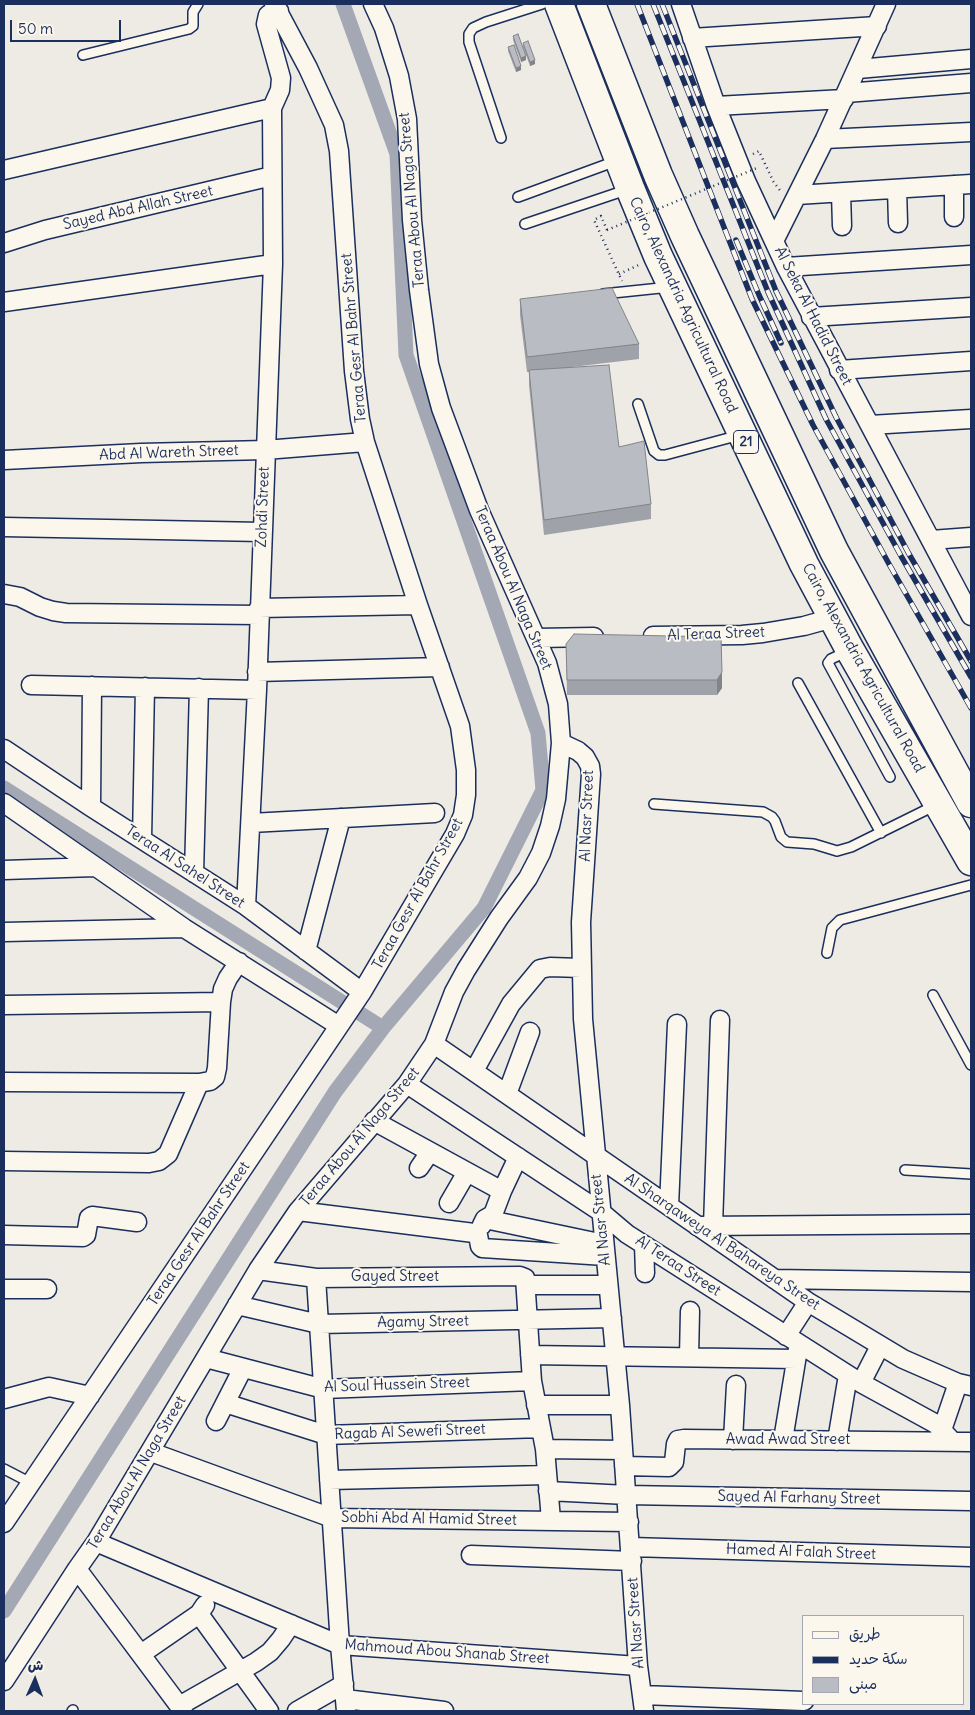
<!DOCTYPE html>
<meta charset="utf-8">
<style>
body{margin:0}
#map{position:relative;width:975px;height:1715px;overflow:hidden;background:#eeebe4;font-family:Delius,"Playpen Sans Arabic",sans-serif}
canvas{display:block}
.frame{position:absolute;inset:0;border:5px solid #1b2f5e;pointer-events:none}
.legend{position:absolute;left:802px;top:1615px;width:162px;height:90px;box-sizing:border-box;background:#fbf7ec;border:1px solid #a1a7b3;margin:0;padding:6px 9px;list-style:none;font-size:15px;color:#1b2f5e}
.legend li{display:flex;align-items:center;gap:10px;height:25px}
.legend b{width:25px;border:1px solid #a1a7b3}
.north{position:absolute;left:10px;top:1655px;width:50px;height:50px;-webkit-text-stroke:4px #fbf7ec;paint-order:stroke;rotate:2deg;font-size:14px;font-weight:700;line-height:20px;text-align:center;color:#1b2f5e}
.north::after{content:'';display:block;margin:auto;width:18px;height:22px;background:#1b2f5e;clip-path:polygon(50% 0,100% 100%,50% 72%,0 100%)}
.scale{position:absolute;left:10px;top:20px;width:111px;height:22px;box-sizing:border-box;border:2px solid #1b2f5e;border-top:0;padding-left:6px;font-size:15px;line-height:18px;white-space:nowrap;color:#1b2f5e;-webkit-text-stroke:4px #fbf7ec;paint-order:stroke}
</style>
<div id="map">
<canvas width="975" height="1715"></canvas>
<div class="frame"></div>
<ul class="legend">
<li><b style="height:6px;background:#fbf7ec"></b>طريق</li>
<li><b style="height:6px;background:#1b2f5e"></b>سكة حديد</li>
<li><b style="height:14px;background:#b9bcc3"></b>مبنى</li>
</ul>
<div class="north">ش</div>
<div class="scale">50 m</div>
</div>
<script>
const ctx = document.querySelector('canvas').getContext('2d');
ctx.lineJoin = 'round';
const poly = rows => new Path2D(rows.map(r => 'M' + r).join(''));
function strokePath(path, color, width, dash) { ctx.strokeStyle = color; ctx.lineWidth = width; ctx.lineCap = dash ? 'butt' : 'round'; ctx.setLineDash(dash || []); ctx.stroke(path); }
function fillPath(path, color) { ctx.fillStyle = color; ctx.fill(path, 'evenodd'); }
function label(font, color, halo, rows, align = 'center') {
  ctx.font = font + ' Delius,sans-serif'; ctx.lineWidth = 4; ctx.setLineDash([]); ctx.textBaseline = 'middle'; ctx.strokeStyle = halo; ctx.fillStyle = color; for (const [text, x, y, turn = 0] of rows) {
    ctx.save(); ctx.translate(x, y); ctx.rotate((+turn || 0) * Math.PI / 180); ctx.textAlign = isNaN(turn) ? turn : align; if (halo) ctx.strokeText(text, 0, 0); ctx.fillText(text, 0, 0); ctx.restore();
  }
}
strokePath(poly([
 [4,788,383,1028],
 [4,1611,335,1092,383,1028,484,908,543,790,538,733,406,355,397,154,343,4]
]), '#a3a8b4', 15);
const service = poly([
 [83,55,189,29,193,26,193,12,198,4],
 [501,138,469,42,469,34,473,28,486,22,542,4],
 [518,197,616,161],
 [525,224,626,190],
 [603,294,670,287],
 [638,404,654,451,659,455,665,455,740,435],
 [848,651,831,659,828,663,890,777],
 [798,683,881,833],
 [654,804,763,812,772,817,775,821,781,837,787,842,814,844,837,851,851,847,936,805],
 [827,953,832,928,840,920,971,885],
 [933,995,971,1065],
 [905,1170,971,1174],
 [4,1469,31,1483],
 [72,1711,73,1710]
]);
const minor = poly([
 [681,4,716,106,746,181,786,267,971,616],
 [692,38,877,26],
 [858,69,971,59],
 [846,93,971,83],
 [716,106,844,99],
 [825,139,971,132],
 [4,170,272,108],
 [954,185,954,217],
 [897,189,898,223],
 [841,193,842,226],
 [797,195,971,184],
 [774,241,825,139,886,4],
 [4,243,45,230,272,176],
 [786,267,971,255],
 [4,302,273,264],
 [811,317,971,307],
 [839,370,971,361],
 [870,425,971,419],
 [4,460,141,453,265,450,365,442],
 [4,527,262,532],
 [931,540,971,537],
 [4,594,20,597,40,607,53,611,66,613,259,615],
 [259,608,418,605],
 [653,636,742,635,763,633,804,626,833,618],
 [537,638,594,637],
 [257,672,440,667],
 [31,685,257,690],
 [561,743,578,751,585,757,590,766,591,774,581,922,583,1019,620,1405,638,1666,644,1711],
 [4,749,91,807,246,906,362,992],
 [4,803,184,928,339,1026],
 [91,807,92,686],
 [251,823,435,813],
 [142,839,145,687],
 [4,870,95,867],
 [194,873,199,688],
 [246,906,257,690,273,264,272,108,280,90,281,78,266,24,268,15,274,11,279,11],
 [4,932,184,928],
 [306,951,341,818],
 [4,1005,221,1002],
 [434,1044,808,1302,903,1359,958,1383,971,1386],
 [474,1071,511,1004,540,969,550,967,581,968],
 [4,1082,199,1083,210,1081,215,1077,217,1068,221,1002,223,989,228,978,239,962],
 [407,1084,601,1212,627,1234,861,1383,936,1424,952,1441],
 [507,1094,530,1032],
 [374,1121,502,1191],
 [4,1161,149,1163,159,1161,168,1154,199,1083],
 [419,1168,430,1152],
 [449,1203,467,1172],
 [669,1206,677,1024],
 [298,1211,474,1233,478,1235],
 [485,1219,604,1244],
 [482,1225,485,1219,492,1215,494,1212,502,1191,518,1157],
 [697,1226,971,1224],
 [713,1226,720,1020],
 [4,1235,83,1237,86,1235,89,1218,92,1216,137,1222],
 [478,1235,480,1246,482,1248,605,1256],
 [644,1245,645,1273],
 [258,1270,316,1278,520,1276,525,1278,532,1381,545,1449,551,1520],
 [316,1278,340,1645,346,1711],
 [774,1279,971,1282],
 [526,1285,608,1285],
 [4,1289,47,1289],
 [237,1305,319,1324,612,1318],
 [786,1336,808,1302],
 [530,1355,796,1359],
 [689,1357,690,1311],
 [206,1358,324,1389,532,1381],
 [861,1383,880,1346],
 [4,1399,49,1387,90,1396],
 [225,1403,326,1435,541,1428],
 [536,1405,620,1405],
 [216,1421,243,1368],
 [942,1430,958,1383],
 [733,1440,736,1385],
 [783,1440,798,1349],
 [837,1441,848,1375],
 [545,1449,623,1450],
 [151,1452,332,1518,629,1522],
 [624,1466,669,1467,674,1462,676,1444,678,1440,684,1439,971,1442],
 [329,1480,547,1475],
 [548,1491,627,1495,971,1501],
 [4,1523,362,992,455,834,463,815,466,795,466,770,460,726,418,605,365,442,360,419,354,371,339,151,334,125,308,68,274,4],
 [96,1542,340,1645,638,1666],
 [631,1547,971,1557],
 [471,1555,632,1561],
 [77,1569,183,1711],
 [199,1614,269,1711],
 [141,1654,199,1614,205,1605],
 [4,1681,77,1569,96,1542,258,1270,298,1211,407,1084,434,1044,454,992,466,970,499,918,528,878,541,853,550,826,556,799,561,743,558,704,547,663,479,510,441,408,429,364,419,290,412,220,407,119,399,76,384,28,373,4],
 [642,1695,804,1701],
 [345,1699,444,1711],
 [179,1706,256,1662,270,1652,281,1639,291,1624],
 [297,1711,344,1684]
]);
const trunk = poly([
 [559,4,630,188,658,256,804,564,850,650,971,861],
 [591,4,658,175,685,236,834,551,971,803]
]);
strokePath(service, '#1b2f5e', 12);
strokePath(minor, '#1b2f5e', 21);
strokePath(trunk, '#1b2f5e', 31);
strokePath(poly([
 [753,154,759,151,773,181,782,193],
 [607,230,601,216,594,220,622,281],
 [619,274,641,264]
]), '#1b2f5e', 2.5, [1, 4]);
strokePath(service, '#fbf7ec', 9);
strokePath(minor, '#fbf7ec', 18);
strokePath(trunk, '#fbf7ec', 28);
const rail = poly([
 [637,4,752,299,813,425,889,564,971,708],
 [653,4,768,292,826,419,901,556,971,677],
 [662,4,776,291,836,417,909,554,971,661],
 [736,240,759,295,781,343]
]);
strokePath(rail, '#1b2f5e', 5.5);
strokePath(rail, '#fbf7ec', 4, [11]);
strokePath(poly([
 [607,230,757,168]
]), '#1b2f5e', 2.5, [1, 4]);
fillPath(poly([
 [513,36,526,60,521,62,513,40],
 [523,43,535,64,530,66,523,47],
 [508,47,521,70,516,72,508,51],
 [520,299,639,344,639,359,572,367,651,504,651,519,544,535,529,385,529,372,527,372,520,315],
 [721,637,722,688,717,695,567,695,566,644]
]), '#9fa2a8');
fillPath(poly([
 [526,56,526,60,521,62,521,58],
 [535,60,535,64,530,66,530,62],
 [521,66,521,70,516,72,516,68],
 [722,672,722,688,717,695,717,680]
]), '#828488');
const building = poly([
 [518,34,526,56,521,58,513,36,518,34],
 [528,41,535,60,530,62,523,43,528,41],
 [514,45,521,66,516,68,508,47,514,45],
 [612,288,639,344,527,357,520,299,612,288],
 [609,365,619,447,644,441,651,504,544,520,529,370,609,365],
 [574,634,721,637,722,672,717,680,567,680,566,644,574,634]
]);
fillPath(building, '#b9bcc3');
strokePath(building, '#828488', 1);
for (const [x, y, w] of [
 [746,442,25]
]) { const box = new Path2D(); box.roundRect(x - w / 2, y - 11.5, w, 23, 4); ctx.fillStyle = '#fbf7ec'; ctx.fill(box); strokePath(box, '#1b2f5e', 1); }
label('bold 14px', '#1b2f5e', null, [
 ["21",746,442]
]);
label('15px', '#1b2f5e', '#fbf7ec', [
 ["Teraa Abou Al Naga Street",412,200,-95],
 ["Sayed Abd Allah Street",138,208,-13],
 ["Cairo, Alexandria Agricultural Road",683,305,65],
 ["Al Seka Al Hadid Street",813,316,63],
 ["Teraa Gesr Al Bahr Street",354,338,-95],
 ["Abd Al Wareth Street",169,453,-2],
 ["Zohdi Street",263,507,-88],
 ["Teraa Abou Al Naga Street",513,588,67],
 ["Al Teraa Street",716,634,-2],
 ["Cairo, Alexandria Agricultural Road",863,668,61],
 ["Al Nasr Street",587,816,-88],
 ["Teraa Al Sahel Street",185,867,33],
 ["Teraa Gesr Al Bahr Street",418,894,-61],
 ["Teraa Abou Al Naga Street",360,1137,-50],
 ["Al Nasr Street",601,1220,-96],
 ["Teraa Gesr Al Bahr Street",199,1234,-56],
 ["Al Sharqaweya Al Bahareya Street",722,1242,34],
 ["Al Teraa Street",678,1266,33],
 ["Gayed Street",395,1277],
 ["Agamy Street",423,1322,-1],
 ["Al Soul Hussein Street",397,1385,-2],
 ["Ragab Al Sewefi Street",410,1432,-2],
 ["Awad Awad Street",788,1440],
 ["Teraa Abou Al Naga Street",137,1473,-59],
 ["Sayed Al Farhany Street",799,1498,1],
 ["Sobhi Abd Al Hamid Street",429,1519,1],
 ["Hamed Al Falah Street",801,1552,2],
 ["Al Nasr Street",636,1623,-94],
 ["Mahmoud Abou Shanab Street",447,1652,4]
]);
</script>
